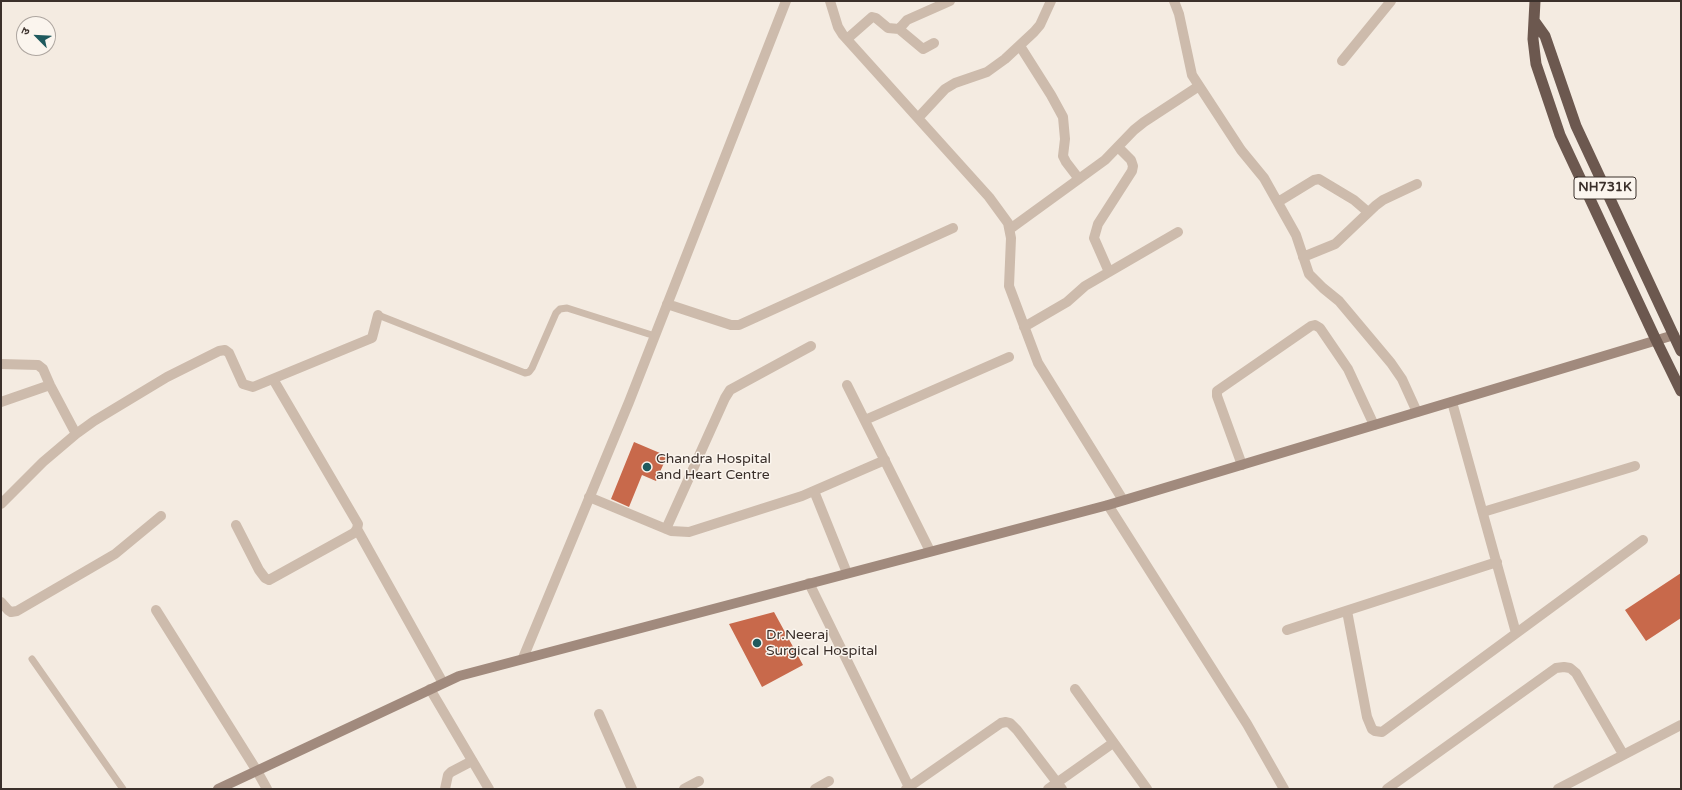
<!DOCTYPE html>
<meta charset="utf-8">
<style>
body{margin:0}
#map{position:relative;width:1682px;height:790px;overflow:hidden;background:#f4ebe1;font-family:"Varela Round","Noto Sans Devanagari",sans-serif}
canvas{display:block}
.frame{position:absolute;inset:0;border:2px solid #3b302b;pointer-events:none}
.north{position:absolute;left:16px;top:16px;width:40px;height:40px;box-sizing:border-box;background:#fbf5ee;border:1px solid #aea6a0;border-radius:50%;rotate:294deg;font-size:11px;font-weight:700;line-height:16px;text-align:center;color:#3b302b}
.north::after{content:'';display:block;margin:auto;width:14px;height:18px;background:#1f5a5e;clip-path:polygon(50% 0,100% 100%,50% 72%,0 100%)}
</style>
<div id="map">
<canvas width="1682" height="790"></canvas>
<div class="frame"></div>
<div class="north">उ</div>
</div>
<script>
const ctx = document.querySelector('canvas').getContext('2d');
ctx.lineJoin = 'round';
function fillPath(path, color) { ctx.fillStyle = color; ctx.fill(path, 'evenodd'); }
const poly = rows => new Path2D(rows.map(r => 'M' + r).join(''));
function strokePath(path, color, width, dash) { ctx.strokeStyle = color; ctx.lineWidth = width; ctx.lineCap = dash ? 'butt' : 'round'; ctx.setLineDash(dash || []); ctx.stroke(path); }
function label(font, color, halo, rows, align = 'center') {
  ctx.font = font + ' "Varela Round",sans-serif'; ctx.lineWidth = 3; ctx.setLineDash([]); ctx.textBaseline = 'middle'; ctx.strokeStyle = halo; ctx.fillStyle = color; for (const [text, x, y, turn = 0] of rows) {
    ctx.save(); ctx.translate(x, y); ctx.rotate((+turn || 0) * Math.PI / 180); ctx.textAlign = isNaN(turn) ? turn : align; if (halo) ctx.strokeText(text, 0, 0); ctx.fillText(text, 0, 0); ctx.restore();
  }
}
fillPath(poly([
 [634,442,667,456,656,481,642,475,629,507,611,499],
 [1681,573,1681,618,1646,641,1625,610],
 [774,612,803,665,762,687,729,624]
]), '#c8694b');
strokePath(poly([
 [378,315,525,373,529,372,532,368,556,313,560,309,567,308,655,336],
 [32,659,123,789]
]), '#cdbbac', 7);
strokePath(poly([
 [830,1,838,27,843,35,989,197,1008,223,1011,238,1009,286,1038,363,1123,500],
 [1174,1,1179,14,1192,75,1241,150,1264,178,1296,235,1309,274,1323,288,1339,301,1391,363,1402,379,1417,412],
 [899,29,907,20,950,1],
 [847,39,872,17,876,18,888,28,899,29,923,49,934,43],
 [1020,46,1051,95,1063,117,1065,139,1063,156,1066,162,1079,179],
 [1342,61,1391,1],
 [918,118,945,89,955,83,987,72,1005,59,1034,32,1040,25,1051,1],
 [1278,202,1314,180,1319,179,1354,200,1368,212],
 [1010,229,1105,160,1134,130,1144,122,1199,86],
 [1303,257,1335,244,1375,206,1383,200,1417,184],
 [1109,272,1094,238,1098,224,1132,171,1133,166,1131,160,1118,147],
 [667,304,731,325,739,325,953,228],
 [1024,327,1067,302,1085,286,1178,232],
 [1,364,38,365,43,369,50,385,76,434],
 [847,385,930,551],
 [1,402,50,385],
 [1452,402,1516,633],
 [865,420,1009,357],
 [1242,465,1217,396,1217,391,1311,326,1315,325,1320,328,1348,369,1374,425],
 [814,491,847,573],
 [589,497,671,531,689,532,802,496,885,460],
 [1,504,43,462,76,434,94,421,167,377,219,351,225,350,229,353,243,384,253,387,372,338,378,315],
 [1108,505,1247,724,1284,789],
 [1483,512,1635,466],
 [236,525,259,570,265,578,269,580,354,533,357,529,358,524,273,379],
 [357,529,443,683],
 [666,529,725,398,730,390,811,346],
 [809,583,909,787],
 [1,602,8,610,11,612,17,611,115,554,161,516],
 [156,610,257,771,267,789],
 [1347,611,1367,717,1372,729,1375,731,1382,732,1643,540],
 [1287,630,1497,562],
 [523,658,629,402,786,1],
 [1075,689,1147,789],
 [599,714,632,789],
 [445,789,448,775,451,772,472,761],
 [684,789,699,781],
 [815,789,829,781],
 [906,789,1001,723,1006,722,1010,723,1017,730,1062,789],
 [1048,789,1113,743],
 [1387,789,1556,668,1564,667,1570,668,1576,673,1623,754],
 [1558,789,1681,725]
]), '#cdbbac', 10);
strokePath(poly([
 [430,689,489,789]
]), '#cdbbac', 10);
strokePath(poly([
 [218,789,459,676,1108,505,1674,335]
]), '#a18a7d', 10);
strokePath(poly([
 [1535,1,1533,39,1536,64,1560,135,1656,340,1681,391],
 [1535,22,1545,36,1576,126,1681,351]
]), '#6c584f', 11);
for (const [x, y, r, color] of [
 [647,467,5,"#1f5a5e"],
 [757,643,5,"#1f5a5e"]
]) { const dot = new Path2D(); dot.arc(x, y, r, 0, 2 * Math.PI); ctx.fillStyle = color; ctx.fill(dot); strokePath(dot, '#fbf5ee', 1.5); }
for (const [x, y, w] of [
 [1605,188,62]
]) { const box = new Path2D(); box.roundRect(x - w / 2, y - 11, w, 22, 3); ctx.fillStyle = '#fbf5ee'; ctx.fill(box); strokePath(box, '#3b302b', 1); }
label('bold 13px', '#3b302b', null, [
 ["NH731K",1605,188]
]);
label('14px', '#3b302b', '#fbf5ee', [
 ["Chandra Hospital",656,459],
 ["and Heart Centre",656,475],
 ["Dr.Neeraj",766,635],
 ["Surgical Hospital",766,651]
], 'left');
</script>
